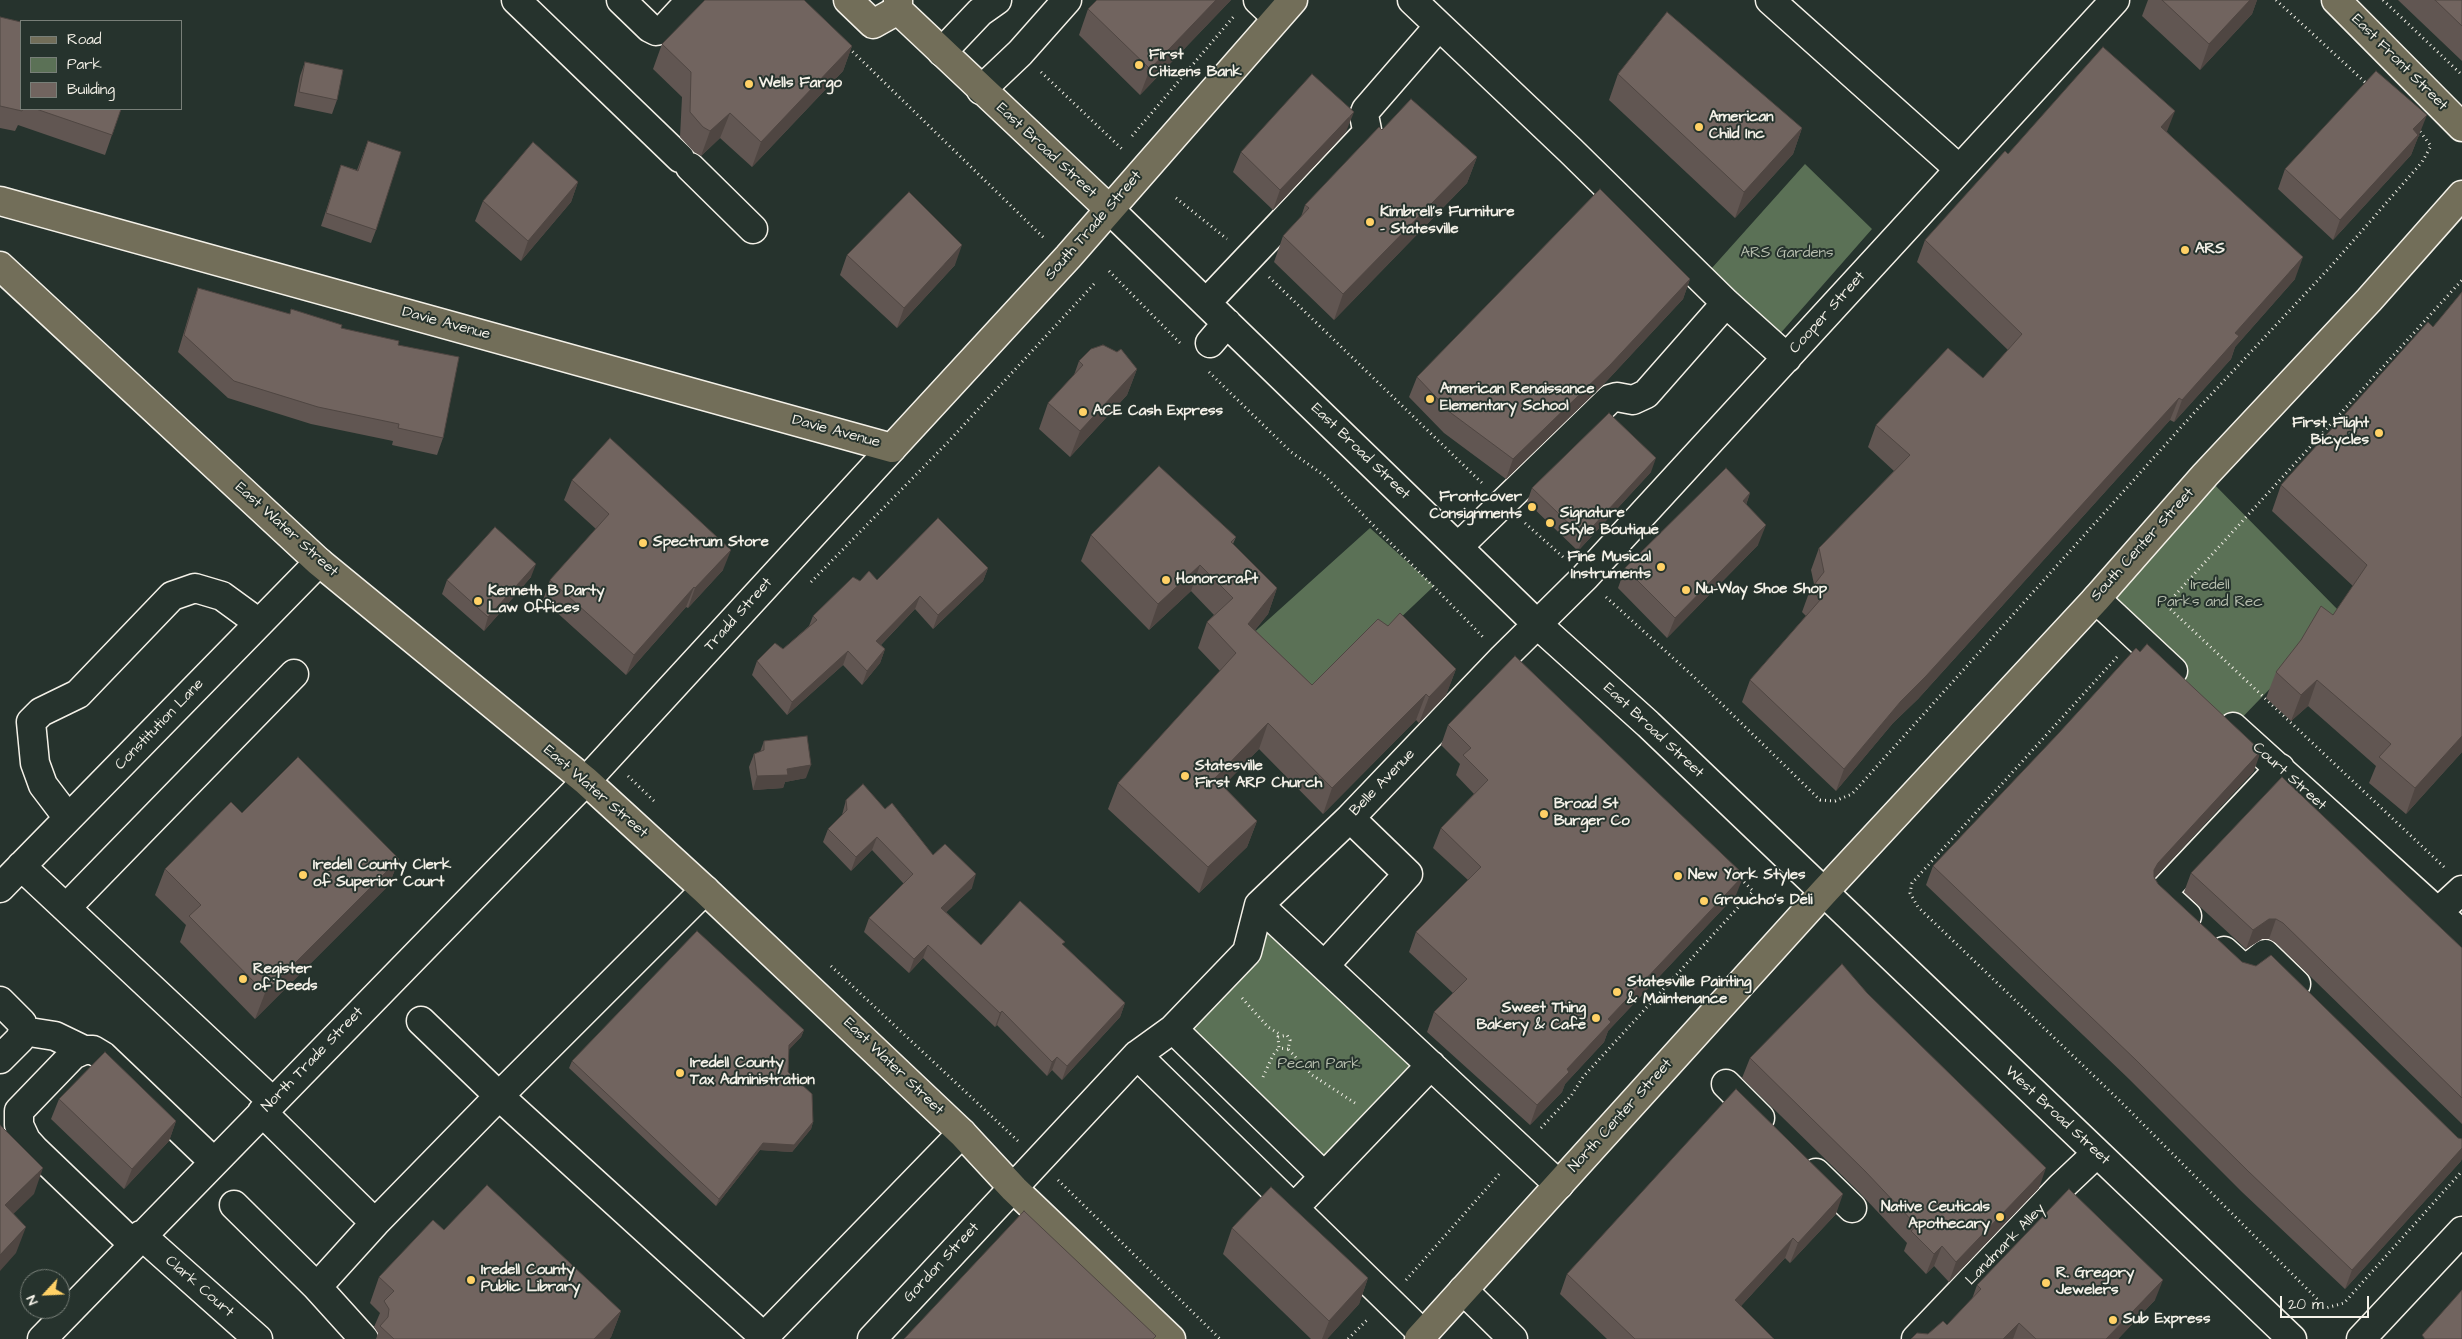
<!DOCTYPE html>
<style>
body{margin:0}
#map{position:relative;width:2462px;height:1339px;overflow:hidden;background:#26332d;font-family:"Architects Daughter",sans-serif}
canvas{display:block}
.legend{position:absolute;left:20px;top:20px;width:162px;height:90px;box-sizing:border-box;background:#26332d;border:1px solid #787f78;margin:0;padding:6px 9px;list-style:none;font-size:15px;color:#f4f1e8}
.legend li{display:flex;align-items:center;gap:10px;height:25px}
.legend b{width:25px;border:1px solid #787f78}
.north{position:absolute;left:20px;top:1269px;width:50px;height:50px;box-sizing:border-box;background:#26332d;border:1px solid #787f78;border-radius:50%;rotate:245deg;font-size:14px;font-weight:700;line-height:20px;text-align:center;color:#f4f1e8}
.north::after{content:'';display:block;margin:auto;width:18px;height:22px;background:#ffd166;clip-path:polygon(50% 0,100% 100%,50% 72%,0 100%)}
.scale{position:absolute;left:2280px;top:1296px;width:89px;height:22px;box-sizing:border-box;border:2px solid #f4f1e8;border-top:0;padding-left:6px;font-size:15px;line-height:18px;white-space:nowrap;color:#f4f1e8;-webkit-text-stroke:4px #26332d;paint-order:stroke}
</style>
<div id="map">
<canvas width="2462" height="1339"></canvas>
<ul class="legend">
<li><b style="height:6px;background:#726e59"></b>Road</li>
<li><b style="height:14px;background:#5b7156"></b>Park</li>
<li><b style="height:14px;background:#71645f"></b>Building</li>
</ul>
<div class="north">N</div>
<div class="scale">20 m</div>
</div>
<script>
const ctx = document.querySelector('canvas').getContext('2d');
ctx.lineJoin = 'round';
function fillPath(path, color) { ctx.fillStyle = color; ctx.fill(path, 'evenodd'); }
const poly = rows => new Path2D(rows.map(r => 'M' + r).join(''));
function strokePath(path, color, width, dash) { ctx.strokeStyle = color; ctx.lineWidth = width; ctx.lineCap = dash ? 'butt' : 'round'; ctx.setLineDash(dash || []); ctx.stroke(path); }
function label(font, color, halo, rows, align = 'center') {
  ctx.font = font + ' "Architects Daughter",sans-serif'; ctx.lineWidth = 4; ctx.setLineDash([]); ctx.textBaseline = 'middle'; ctx.strokeStyle = halo; ctx.fillStyle = color; for (const [text, x, y, turn = 0] of rows) {
    ctx.save(); ctx.translate(x, y); ctx.rotate((+turn || 0) * Math.PI / 180); ctx.textAlign = isNaN(turn) ? turn : align; if (halo) ctx.strokeText(text, 0, 0); ctx.fillText(text, 0, 0); ctx.restore();
  }
}
fillPath(poly([
 [1805,164,1872,229,1771,344,1703,278],
 [2205,475,2342,614,2233,727,2096,599],
 [1370,528,1434,586,1314,700,1249,637],
 [1259,905,1431,1065,1324,1176,1173,1029,1230,971]
]), '#5b7156');
const minor = poly([
 [516,0,680,158],
 [621,0,650,28,656,31,664,29,691,0],
 [1258,0,1276,17],
 [1412,0,1571,151,1726,303,1787,358],
 [1770,0,1959,169],
 [942,52,980,12,997,0],
 [981,90,1020,53,1067,0],
 [690,167,753,229],
 [1109,209,1538,625,1648,724,2292,1339],
 [1206,303,1364,136,1367,130,1364,115,1366,110,1439,26],
 [1210,343,1227,323],
 [1458,547,1610,399,1617,397,1633,400,1646,394,1726,303],
 [2096,599,2173,671],
 [2233,727,2462,934],
 [68,818,43,785,35,763,31,722,41,712,78,694,172,596,195,588,222,596,259,623],
 [21,866,272,1101],
 [0,888,319,562],
 [1259,905,1559,1185],
 [66,908,294,674],
 [2438,912,2462,890],
 [2187,916,2162,893,2280,768],
 [2224,951,2245,970,2265,954,2296,984],
 [1325,965,1408,874,1350,818],
 [0,1001,22,1023,23,1031,20,1039,0,1059],
 [421,1021,499,1096,764,1337,962,1133],
 [1173,1029,1324,1176],
 [23,1031,55,1036,84,1050],
 [1137,1055,1173,1029,1247,952,1259,905,1350,818,1503,658,1585,577,2115,0],
 [1726,1084,1760,1118],
 [262,1112,375,1223,499,1096,705,890],
 [1816,1173,1852,1208],
 [234,1205,317,1287],
 [1294,1208,1431,1065],
 [141,1235,258,1339],
 [133,1244,35,1150,26,1140,19,1125,19,1111,73,1055,84,1050,93,1050,103,1056,214,1162],
 [1463,1290,1513,1339],
 [42,1339,586,781,892,448],
 [364,1339,317,1287,375,1223],
 [872,1339,1137,1055,1423,1334],
 [1916,1339,2061,1187,2097,1153],
 [2361,1339,2462,1231]
]);
const major = poly([
 [848,0,873,24,898,10],
 [898,0,898,10,1109,209],
 [2336,0,2462,127],
 [0,201,892,448,1068,257,1293,0],
 [0,266,319,562,586,781,705,890,962,1133,1014,1189,1171,1339],
 [1419,1339,1823,893,2096,599,2205,475,2369,300,2462,195]
]);
strokePath(minor, '#f4f1e8', 31);
strokePath(major, '#f4f1e8', 31);
strokePath(poly([
 [2276,0,2367,84],
 [2383,0,2462,75],
 [849,48,1045,239],
 [1041,72,1122,149,1123,146],
 [1132,136,1235,15],
 [1176,198,1227,239],
 [1109,271,1180,343],
 [1269,277,1482,483],
 [1209,372,1291,452,1325,476,1483,637],
 [1525,523,1563,557],
 [811,582,948,442,1094,284],
 [1606,597,1694,677,1820,800,1835,801,1852,794,2192,415,2332,265,2422,162,2431,146,2419,130],
 [2117,657,1912,883,1910,893,1918,907,2120,1101,2326,1308,2344,1303,2462,1171],
 [628,776,654,801],
 [2444,867,2166,605,2462,280],
 [831,966,1018,1141],
 [1242,998,1268,1027,1281,1035],
 [1288,1049,1279,1048,1278,1037,1287,1035,1290,1040,1288,1049,1312,1075,1355,1103],
 [1263,1077,1273,1055,1279,1048],
 [1541,1128,1571,1096,1583,1077,1753,891,1739,877],
 [1058,1180,1220,1339],
 [1406,1280,1501,1172],
 [1348,1339,1367,1320]
]), '#f4f1e8', 3, [1, 4]);
strokePath(minor, '#26332d', 28);
strokePath(major, '#726e59', 28);
fillPath(poly([
 [1231,0,1140,95,1079,35,1088,9],
 [2148,0,2257,0,2252,14,2200,70,2142,16],
 [2398,0,2462,0,2462,61],
 [0,17,21,109,121,109,105,155,18,125,15,131,0,128],
 [662,44,852,46,843,71,752,167,720,138,701,156,694,152,680,137,682,97,653,69],
 [305,62,337,100,332,114,294,106,300,76],
 [1618,74,1802,128,1793,154,1735,218,1609,100],
 [1382,130,1477,157,1467,183,1334,320,1274,262,1283,236,1301,217,1305,205],
 [1346,132,1273,210,1233,172,1241,152],
 [2167,132,2295,279,2235,347,2231,359,2174,422,2170,420,1918,699,1893,723,1836,791,1742,702,1750,680,1806,616,1802,612,1810,590,1814,584,1811,570,1819,548,1894,471,1868,447,1876,425,1983,378,2008,350,1917,262,1925,240,2008,154],
 [2420,135,2418,137,2411,155,2333,240,2278,189,2285,169],
 [368,141,376,230,371,243,321,226,341,165,357,170],
 [578,182,571,202,521,261,475,221,483,201],
 [847,255,955,265,897,328,840,275],
 [1690,279,1683,299,1603,385,1506,479,1444,433,1409,397,1417,377],
 [198,288,398,345,443,438,437,455,392,445,393,441,311,424,228,398,178,352,192,305],
 [2462,292,2462,752,2406,814,2369,783,2376,766,2308,706,2291,721,2266,698,2276,672,2333,615,2353,586,2272,511,2281,485,2433,327],
 [1079,361,1137,369,1127,395,1070,457,1039,429,1048,403,1074,375],
 [1651,472,1578,551,1527,502,1532,488],
 [572,480,723,570,688,608,686,607,626,675,543,600,550,580,596,529,564,500],
 [1750,493,1746,505,1758,545,1667,638,1618,588,1625,568],
 [1091,535,1236,537,1233,544,1277,588,1268,614,1255,630,1312,685,1388,626,1456,669,1446,695,1419,723,1416,720,1323,814,1259,749,1223,786,1257,821,1247,847,1199,893,1108,809,1118,783,1220,671,1198,648,1207,622,1214,615,1191,591,1149,630,1081,561],
 [988,568,983,581,933,629,915,609,881,645,885,649,880,663,862,685,843,665,787,715,752,675,757,661,783,649,809,626,813,616,860,581,877,580],
 [531,577,484,631,442,594,447,580],
 [1448,725,1736,895,1608,1031,1604,1042,1565,1084,1562,1092,1530,1125,1427,1032,1434,1012,1453,993,1409,952,1416,932,1468,880,1433,848,1441,828,1474,794,1456,775,1460,764,1441,745],
 [764,741,806,778,785,782,783,788,753,790,749,767,754,754,760,752],
 [2254,771,2154,878,2158,884,2242,962,2458,1138,2462,1139,2462,1158,2461,1161,2345,1289,2242,1192,2129,1079,1926,885,1933,866],
 [846,800,885,809,933,855,972,888,946,912,981,945,1063,945,1125,1003,1120,1017,1062,1080,1052,1070,1047,1076,997,1025,995,1027,923,958,909,973,864,932,869,918,904,884,872,850,851,871,823,842,828,829,842,815],
 [242,813,399,859,389,885,255,1019,180,942,186,925,155,895,165,869],
 [2191,873,2462,948,2462,1124,2276,943,2269,939,2262,939,2246,949,2184,892],
 [1867,993,2039,1188,1949,1282,1934,1266,1926,1274,1904,1251,1907,1243,1858,1191,1742,1078,1750,1058],
 [804,1030,801,1037,789,1049,788,1072,813,1122,811,1129,792,1152,760,1150,716,1206,569,1068,572,1061],
 [59,1099,176,1121,169,1141,124,1189,51,1119],
 [1836,1214,1790,1263,1785,1258,1741,1306,1774,1339,1607,1339,1560,1294,1567,1274],
 [1232,1228,1368,1278,1359,1304,1327,1339,1311,1339,1223,1254],
 [444,1230,621,1311,611,1337,609,1339,376,1339,378,1333,374,1327,380,1313,370,1303,379,1277],
 [1977,1285,2155,1300,2118,1339,1911,1339,1928,1334,1947,1325,1972,1299]
]), '#615652');
fillPath(poly([
 [1216,0,1231,0,1140,95,1150,69],
 [2250,0,2257,0,2252,14,2200,70,2209,44],
 [852,46,843,71,752,167,761,142],
 [2175,111,2166,134,2161,127],
 [1354,112,1346,132,1273,210,1280,190],
 [730,113,720,138,701,156,710,131],
 [2427,115,2411,155,2333,240,2340,220,2413,129],
 [1802,128,1793,154,1735,218,1744,192],
 [1477,157,1467,183,1334,320,1343,294],
 [578,182,571,202,521,261,528,241],
 [962,245,955,265,897,328,904,308],
 [2303,257,2295,279,2235,347,2231,359,2174,422,2182,400,2235,333],
 [1690,279,1683,299,1603,385,1506,479,1513,459],
 [1137,369,1127,395,1070,457,1080,431],
 [2179,398,2170,420,1918,699,1893,723,1836,791,1844,769,1901,701],
 [1656,458,1651,472,1578,551,1583,537],
 [1750,493,1743,513,1743,501],
 [1766,525,1758,545,1667,638,1675,618],
 [731,550,723,570,688,608,695,588],
 [536,564,531,577,484,631,488,617],
 [1200,565,1191,591,1149,630,1158,604],
 [988,568,983,581,933,629,938,615],
 [694,587,686,607,626,675,634,655],
 [1277,588,1268,614,1239,650,1248,624],
 [920,596,915,609,872,654,876,641],
 [885,649,880,663,862,685,867,671],
 [848,651,843,665,787,715,792,702],
 [1456,669,1446,695,1419,723,1429,697],
 [2317,680,2308,706,2291,721,2301,695],
 [1426,694,1416,720,1323,814,1332,788],
 [1268,723,1259,749,1206,804,1215,778],
 [2462,736,2462,752,2406,814,2415,788],
 [2261,751,2254,771,2151,882,2154,870,2158,863],
 [811,765,806,778,785,782,783,788,753,790,757,776,787,769],
 [1257,821,1247,847,1199,893,1208,867],
 [877,837,872,850,851,871,856,857],
 [399,859,389,885,255,1019,265,993],
 [976,874,972,888,936,922,941,908],
 [1744,875,1736,895,1608,1031,1604,1042,1565,1084,1562,1092,1530,1125,1537,1105,1608,1019],
 [2269,919,2276,919,2269,939,2262,939,2246,949,2253,930],
 [928,945,923,958,909,973,914,959],
 [1125,1003,1120,1017,1062,1080,1067,1066],
 [1002,1011,997,1025,995,1027,1000,1013],
 [804,1030,801,1037,787,1052,789,1045],
 [1057,1057,1052,1070,1047,1076,1052,1062],
 [176,1121,169,1141,124,1189,132,1169],
 [813,1122,811,1129,792,1152,760,1150,716,1206,719,1199,763,1143],
 [2462,1148,2462,1158,2461,1161,2345,1289,2352,1270],
 [43,1168,34,1194,0,1227,5,1205],
 [2046,1168,2039,1188,1949,1282,1956,1262],
 [1843,1194,1836,1214,1790,1263,1798,1243],
 [26,1227,16,1253,0,1271,0,1255],
 [1793,1238,1785,1258,1728,1320,1735,1300],
 [1942,1246,1934,1266,1926,1274,1934,1254],
 [1368,1278,1359,1304,1327,1339,1322,1339,1329,1321],
 [2163,1280,2155,1300,2118,1339,2106,1339],
 [621,1311,611,1337,609,1339,594,1339],
 [2019,1323,2013,1339,2003,1339]
]), '#4f4642');
const building = poly([
 [705,0,804,0,852,46,761,142,730,113,710,131,703,127,690,112,691,72,662,44,705,0],
 [1097,0,1216,0,1150,69,1088,9,1097,0],
 [2162,0,2250,0,2209,44,2162,0],
 [2435,0,2462,0,2462,26,2435,0],
 [1667,12,1802,128,1744,192,1618,74,1667,12],
 [0,17,21,22,21,109,23,109,22,111,0,106,0,17],
 [2103,47,2175,111,2161,127,2303,257,2235,333,2239,336,2182,400,2179,398,1926,676,1901,701,1844,769,1750,680,1821,599,1810,590,1824,572,1819,548,1910,455,1876,425,1948,348,1983,378,2022,334,1925,240,2005,151,2008,154,2103,47],
 [305,62,343,70,337,100,299,92,305,62],
 [2376,71,2427,115,2413,129,2418,135,2340,220,2285,169,2376,71],
 [1312,74,1354,112,1280,190,1241,152,1312,74],
 [1411,99,1477,157,1343,294,1283,236,1309,208,1305,205,1379,127,1382,130,1411,99],
 [36,109,121,109,112,135,36,109],
 [368,141,401,152,376,230,326,213,341,165,358,171,368,141],
 [533,142,578,182,528,241,483,201,533,142],
 [1600,189,1690,279,1610,365,1513,459,1451,413,1417,377,1600,189],
 [909,192,962,245,904,308,847,255,909,192],
 [198,288,290,314,291,309,342,325,341,328,399,341,398,345,459,357,443,438,398,428,399,424,318,407,234,381,184,335,198,288],
 [2462,292,2462,736,2415,788,2379,757,2391,744,2317,680,2301,695,2276,672,2301,640,2321,606,2333,615,2367,565,2281,485,2428,322,2433,327,2462,292],
 [1103,345,1117,352,1121,349,1137,369,1080,431,1048,403,1083,365,1079,361,1091,349,1103,345],
 [1609,413,1656,458,1583,537,1532,488,1609,413],
 [610,438,731,550,695,588,694,587,634,655,550,580,609,514,572,480,610,438],
 [1159,466,1236,537,1231,542,1277,588,1248,624,1312,685,1378,619,1388,626,1400,613,1456,669,1429,697,1426,694,1332,788,1268,723,1215,778,1257,821,1208,867,1118,783,1236,653,1207,622,1233,598,1200,565,1158,604,1091,535,1159,466],
 [1726,468,1750,493,1743,501,1766,525,1675,618,1625,568,1726,468],
 [938,518,988,568,938,615,920,596,876,641,885,649,867,671,848,651,792,702,757,661,775,643,783,649,817,620,813,616,853,577,860,581,869,571,877,580,938,518],
 [495,527,536,564,488,617,447,580,495,527],
 [2147,644,2261,751,2158,863,2154,870,2154,877,2158,884,2242,962,2256,966,2271,955,2458,1138,2462,1139,2462,1148,2352,1270,2249,1172,2136,1060,1933,866,2058,734,2136,648,2140,652,2147,644],
 [1515,656,1744,875,1608,1019,1611,1022,1567,1069,1569,1072,1537,1105,1434,1012,1467,979,1416,932,1481,867,1441,828,1488,780,1463,755,1471,748,1448,725,1515,656],
 [807,736,811,765,787,769,788,775,757,776,754,754,764,750,764,741,807,736],
 [298,757,399,859,265,993,189,916,201,905,165,869,231,802,242,813,298,757],
 [2282,777,2462,948,2462,1098,2283,923,2276,919,2269,919,2253,930,2191,873,2282,777],
 [863,784,885,809,892,803,933,855,945,844,976,874,941,908,981,945,1020,901,1065,942,1062,944,1125,1003,1067,1066,1057,1057,1052,1062,1002,1011,1000,1013,928,945,914,959,869,918,913,874,877,837,856,857,828,829,847,810,846,800,863,784],
 [697,931,804,1030,789,1045,788,1072,812,1094,813,1122,794,1145,763,1143,719,1199,572,1061,697,931],
 [1842,964,1867,993,2046,1168,1956,1262,1942,1246,1934,1254,1911,1231,1917,1226,1865,1171,1750,1058,1842,964],
 [105,1052,176,1121,132,1169,59,1099,105,1052],
 [1736,1089,1843,1194,1798,1243,1793,1238,1735,1300,1774,1339,1635,1339,1567,1274,1736,1089],
 [0,1125,43,1168,5,1205,26,1227,0,1255,0,1125],
 [487,1185,621,1311,594,1339,394,1339,380,1326,388,1317,389,1309,384,1301,394,1291,379,1277,433,1220,444,1230,487,1185],
 [1271,1187,1368,1278,1329,1321,1232,1228,1271,1187],
 [2069,1189,2163,1280,2106,1339,2036,1339,2019,1323,2003,1339,1911,1339,1917,1333,1928,1334,1943,1321,1947,1325,1981,1289,1977,1285,2069,1189],
 [1024,1211,1156,1336,1153,1339,904,1339,1024,1211],
 [2462,1290,2462,1339,2425,1339,2422,1335,2462,1290]
]);
fillPath(building, '#71645f');
strokePath(building, '#4f4642', 1);
for (const [x, y, r, color] of [
 [1139,65,5,"#ffd166"],
 [749,84,5,"#ffd166"],
 [1699,127,5,"#ffd166"],
 [1370,222,5,"#ffd166"],
 [2185,250,5,"#ffd166"],
 [1430,399,5,"#ffd166"],
 [1083,412,5,"#ffd166"],
 [2379,433,5,"#ffd166"],
 [1532,507,5,"#ffd166"],
 [1550,523,5,"#ffd166"],
 [643,543,5,"#ffd166"],
 [1661,567,5,"#ffd166"],
 [1166,580,5,"#ffd166"],
 [1686,590,5,"#ffd166"],
 [478,601,5,"#ffd166"],
 [1185,776,5,"#ffd166"],
 [1544,814,5,"#ffd166"],
 [303,875,5,"#ffd166"],
 [1678,876,5,"#ffd166"],
 [1704,901,5,"#ffd166"],
 [243,979,5,"#ffd166"],
 [1617,992,5,"#ffd166"],
 [1596,1018,5,"#ffd166"],
 [680,1073,5,"#ffd166"],
 [2000,1217,5,"#ffd166"],
 [471,1280,5,"#ffd166"],
 [2046,1283,5,"#ffd166"],
 [2113,1320,5,"#ffd166"]
]) { const dot = new Path2D(); dot.arc(x, y, r, 0, 2 * Math.PI); ctx.fillStyle = color; ctx.fill(dot); strokePath(dot, '#26332d', 2); }
label('bold 15px', '#f4f1e8', '#26332d', [
 ["First",1149,56],
 ["Citizens Bank",1149,73],
 ["Wells Fargo",759,84],
 ["American",1709,118],
 ["Child Inc",1709,135],
 ["Kimbrell's Furniture",1380,213],
 ["- Statesville",1380,230],
 ["ARS",2195,250],
 ["American Renaissance",1440,390],
 ["Elementary School",1440,407],
 ["ACE Cash Express",1093,412],
 ["First Flight",2369,424,"right"],
 ["Bicycles",2369,441,"right"],
 ["Frontcover",1522,498,"right"],
 ["Consignments",1522,515,"right"],
 ["Signature",1560,514],
 ["Style Boutique",1560,531],
 ["Spectrum Store",653,543],
 ["Fine Musical",1651,558,"right"],
 ["Instruments",1651,575,"right"],
 ["Honorcraft",1176,580],
 ["Nu-Way Shoe Shop",1696,590],
 ["Kenneth B Darty",488,592],
 ["Law Offices",488,609],
 ["Statesville",1195,767],
 ["First ARP Church",1195,784],
 ["Broad St",1554,805],
 ["Burger Co",1554,822],
 ["Iredell County Clerk",313,866],
 ["of Superior Court",313,883],
 ["New York Styles",1688,876],
 ["Groucho's Deli",1714,901],
 ["Register",253,970],
 ["of Deeds",253,987],
 ["Statesville Painting",1627,983],
 ["& Maintenance",1627,1000],
 ["Sweet Thing",1586,1009,"right"],
 ["Bakery & Cafe",1586,1026,"right"],
 ["Iredell County",690,1064],
 ["Tax Administration",690,1081],
 ["Native Ceuticals",1990,1208,"right"],
 ["Apothecary",1990,1225,"right"],
 ["Iredell County",481,1271],
 ["Public Library",481,1288],
 ["R. Gregory",2056,1274],
 ["Jewelers",2056,1291],
 ["Sub Express",2123,1320]
], 'left');
label('15px', '#f4f1e8', '#26332d', [
 ["East Front Street",2399,63,45],
 ["East Broad Street",1046,151,43],
 ["South Trade Street",1094,226,-49],
 ["Cooper Street",1828,313,-48],
 ["Davie Avenue",446,324,15],
 ["Davie Avenue",836,432,15],
 ["East Broad Street",1360,452,44],
 ["East Water Street",286,530,42],
 ["South Center Street",2143,545,-48],
 ["Tradd Street",739,615,-48],
 ["Constitution Lane",160,725,-46],
 ["East Broad Street",1653,731,43],
 ["Court Street",2289,777,42],
 ["Belle Avenue",1383,783,-46],
 ["East Water Street",595,792,41],
 ["North Trade Street",313,1060,-46],
 ["East Water Street",893,1067,44],
 ["North Center Street",1621,1116,-48],
 ["West Broad Street",2057,1116,43],
 ["Landmark Alley",2006,1245,-46],
 ["Gordon Street",942,1263,-47],
 ["Clark Court",199,1287,41]
]);
label('15px', '#b7beae', '#26332d', [
 ["ARS Gardens",1787,254],
 ["Iredell",2210,586],
 ["Parks and Rec",2210,603],
 ["Pecan Park",1319,1065]
]);
</script>
